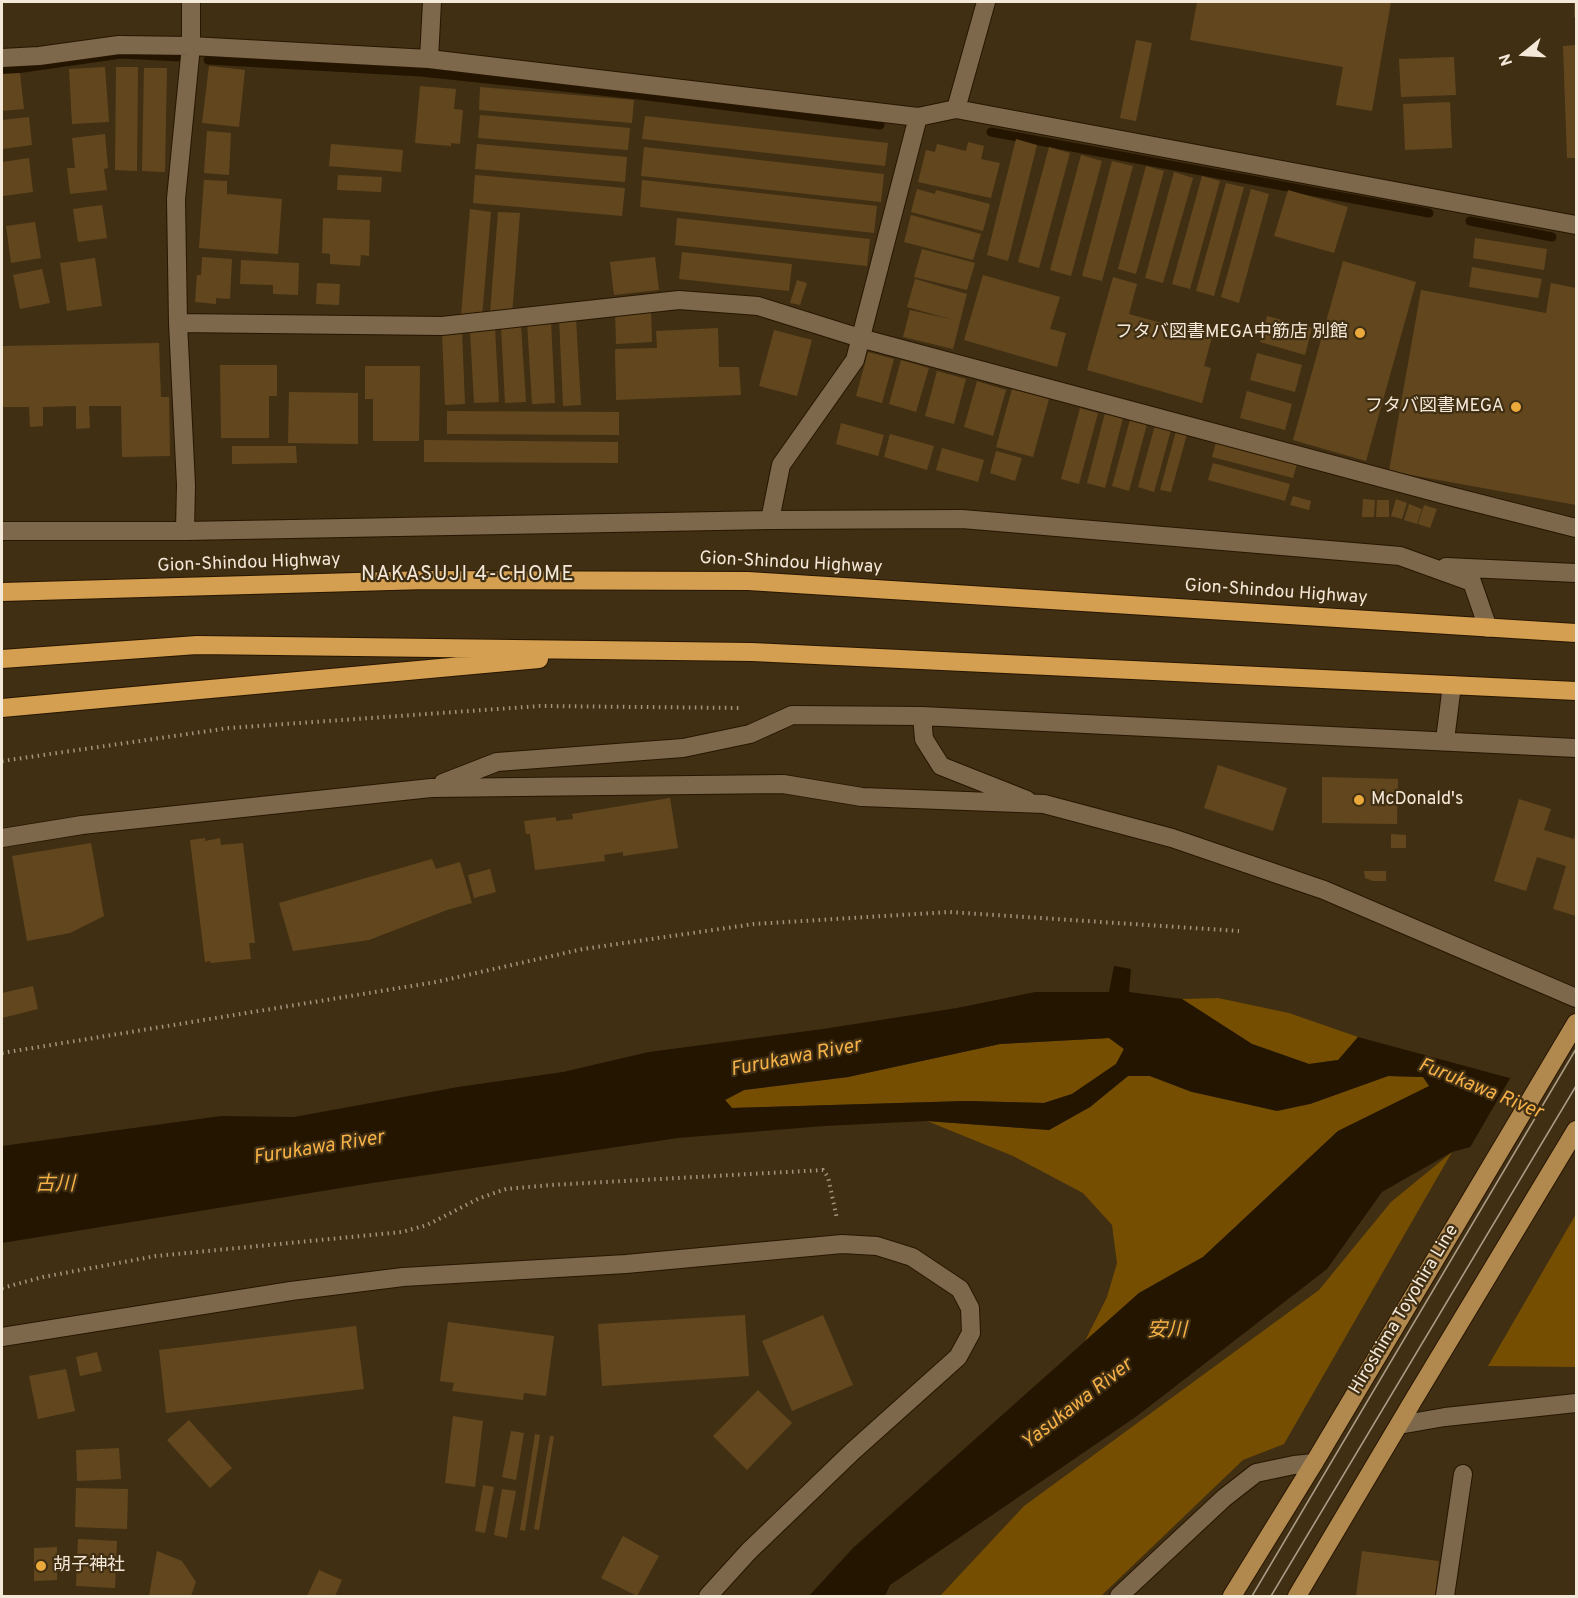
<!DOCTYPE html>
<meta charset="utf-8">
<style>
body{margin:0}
#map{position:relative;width:1578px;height:1598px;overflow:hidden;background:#412f13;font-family:Overpass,sans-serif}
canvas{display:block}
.frame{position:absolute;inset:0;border:3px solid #f4e8d8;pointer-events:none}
.north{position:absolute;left:1494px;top:24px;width:60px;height:60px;-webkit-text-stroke:4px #412f13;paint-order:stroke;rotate:252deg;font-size:16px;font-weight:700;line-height:24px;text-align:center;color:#f4e8d8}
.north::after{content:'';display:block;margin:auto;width:21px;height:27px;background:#f4e8d8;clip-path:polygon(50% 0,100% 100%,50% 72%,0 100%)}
</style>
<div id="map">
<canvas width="1578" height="1598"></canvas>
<div class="frame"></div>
<div class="north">N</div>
</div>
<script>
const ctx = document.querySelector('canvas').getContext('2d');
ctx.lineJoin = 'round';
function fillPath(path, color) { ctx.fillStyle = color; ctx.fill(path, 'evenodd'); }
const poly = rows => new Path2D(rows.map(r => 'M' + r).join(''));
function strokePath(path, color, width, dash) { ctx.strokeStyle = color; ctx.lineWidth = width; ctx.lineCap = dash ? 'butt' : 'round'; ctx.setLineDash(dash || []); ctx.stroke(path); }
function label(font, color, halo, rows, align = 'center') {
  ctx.font = font + ' Overpass,"Noto Sans JP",sans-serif'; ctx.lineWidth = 4.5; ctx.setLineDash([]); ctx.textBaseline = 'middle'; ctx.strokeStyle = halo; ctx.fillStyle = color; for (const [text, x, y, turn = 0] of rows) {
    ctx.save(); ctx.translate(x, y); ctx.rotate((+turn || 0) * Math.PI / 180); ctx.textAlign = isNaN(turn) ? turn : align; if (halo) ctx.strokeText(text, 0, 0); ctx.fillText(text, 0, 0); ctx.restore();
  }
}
fillPath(poly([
 [1218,998,1289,1013,1358,1037,1339,1060,1309,1064,1252,1044,1182,999],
 [1109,1038,1124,1049,1116,1064,1072,1094,1044,1103,966,1101,732,1108,725,1100,744,1090,848,1077,1000,1044],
 [1128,1076,1150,1076,1192,1092,1310,1104,1388,1076,1423,1077,1430,1086,1338,1131,1203,1257,1139,1293,1085,1341,1107,1297,1117,1263,1112,1225,1083,1193,1013,1156,927,1121,1049,1130,1090,1107],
 [1452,1152,1284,1444,1243,1460,1101,1596,940,1596,1024,1506,1319,1290,1391,1202],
 [1576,1214,1576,1367,1488,1366]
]), '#754e01');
fillPath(poly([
 [1114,966,1131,969,1129,992,1182,999,1252,1044,1309,1064,1338,1060,1358,1037,1576,1096,1567,1143,1518,1134,1452,1152,1382,1192,1327,1269,1137,1416,890,1585,885,1596,809,1596,853,1548,1139,1293,1203,1257,1338,1131,1429,1086,1423,1077,1388,1076,1310,1104,1277,1111,1192,1092,1150,1076,1128,1076,1090,1107,1049,1130,927,1121,824,1126,678,1138,372,1183,2,1243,2,1146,221,1116,294,1117,458,1087,563,1072,649,1052,823,1029,957,1008,1035,992,1109,992],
 [1109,1038,1124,1049,1116,1064,1072,1094,1044,1103,966,1101,732,1108,725,1100,744,1090,848,1077,1000,1044]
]), '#241500');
fillPath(poly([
 [1512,1075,1576,1093,1576,1153,1566,1146,1518,1137,1468,1151]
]), '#412f13');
strokePath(poly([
 [208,60,421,72,639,95,880,125],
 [2,71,121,54,180,57],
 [991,132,1429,213],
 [1470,221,1552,237]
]), '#241500', 9);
fillPath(poly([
 [1197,2,1391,2,1372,111,1336,105,1343,67,1190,40],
 [1574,2,1576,2,1576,17,1574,17],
 [1136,40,1152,43,1136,121,1120,118],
 [1576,45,1576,158,1567,158,1563,46],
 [1454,57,1456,95,1401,97,1399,59],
 [209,66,245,70,239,127,202,123],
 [105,67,109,122,72,124,69,69],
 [116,67,138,67,137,171,115,170],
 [144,68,167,68,165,172,142,171],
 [20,73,24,109,2,111,2,74],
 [420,86,456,89,454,109,463,110,460,144,451,143,451,146,415,143],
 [480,87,634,100,632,123,479,110],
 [1450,102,1452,148,1405,150,1403,104],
 [480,115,630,128,628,150,478,138],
 [645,116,888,143,885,166,642,139],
 [29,117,32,145,2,149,2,120],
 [207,131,231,133,229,175,204,173],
 [105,134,108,168,104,169,107,190,70,194,67,168,75,168,72,138],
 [1016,139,1037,145,1008,261,987,255],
 [968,142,984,146,981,159,1000,163,991,198,918,182,926,150,935,152,937,144,966,151],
 [331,144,403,150,401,172,329,166],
 [477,144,627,157,625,182,475,169],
 [644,147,884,174,881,202,641,176],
 [1049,147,1070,153,1039,268,1018,262],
 [1081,155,1102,161,1071,276,1050,270],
 [29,158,33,192,3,196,2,162],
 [1112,161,1133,166,1102,281,1082,276],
 [1146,166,1164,171,1136,274,1118,269],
 [1174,172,1193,178,1163,283,1145,278],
 [338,175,382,177,381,192,337,190],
 [475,175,625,188,622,216,473,203],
 [1202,176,1220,181,1190,289,1172,284],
 [204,180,227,181,227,194,282,199,278,254,199,248],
 [642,180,877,206,874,233,640,207],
 [1226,183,1244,187,1214,296,1196,291],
 [917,189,935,194,936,190,990,204,983,231,911,212],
 [1251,189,1269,194,1239,303,1221,297],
 [1288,190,1348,207,1334,253,1274,236],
 [102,205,107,238,78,242,73,209],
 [470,209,491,212,482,317,461,316],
 [498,212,520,213,512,315,490,313],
 [911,215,981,234,973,260,904,242],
 [323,218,370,220,369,256,361,255,360,266,330,264,330,254,322,253],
 [677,218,870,239,867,266,675,245],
 [35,222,41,258,11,263,6,226],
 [1475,238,1547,249,1544,270,1473,258],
 [922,249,975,263,967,290,914,277],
 [682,252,792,264,789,291,679,279],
 [202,257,232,259,230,299,216,298,216,304,195,302,197,275,201,275],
 [655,257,659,290,614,295,610,262],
 [95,258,102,306,67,311,60,263],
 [241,260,299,263,298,295,273,294,273,285,240,284],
 [1343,261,1416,282,1366,461,1293,440],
 [1472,267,1542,279,1538,298,1469,287],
 [42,269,50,303,20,309,13,275],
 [983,275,1060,297,1050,329,1066,333,1057,367,964,340],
 [1113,277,1137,284,1129,314,1212,337,1204,366,1211,368,1202,403,1087,370],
 [915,279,967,294,953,349,903,337,910,310,954,320,907,307],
 [797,280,807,283,800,305,790,303],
 [317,283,340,284,339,305,316,304],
 [1551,283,1576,288,1576,505,1389,471,1421,290,1546,313],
 [651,310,652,342,616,344,615,311],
 [1267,316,1312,328,1305,355,1260,342],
 [559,318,576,318,581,405,563,406],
 [551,321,555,403,532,404,527,322],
 [521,326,526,402,505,403,501,327],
 [495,328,499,402,474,403,470,330],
 [718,328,719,367,739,367,741,395,616,400,615,349,657,348,656,331],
 [774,330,812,340,797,396,759,386],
 [462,331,465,404,445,405,442,332],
 [159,343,161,397,169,397,170,456,122,457,121,406,89,406,90,428,76,429,76,406,43,407,43,426,30,427,29,407,2,407,2,346],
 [868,352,894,359,882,403,856,396],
 [1257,353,1302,365,1295,392,1250,380],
 [901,360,929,368,916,412,889,404],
 [220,365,277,365,277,396,269,396,269,438,221,438],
 [365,366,420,366,419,441,373,441,373,399,365,399],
 [937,371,966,379,954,424,925,416],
 [977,381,1006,390,993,436,964,427],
 [1012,389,1049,399,1033,457,996,447],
 [1247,391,1292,404,1285,430,1240,418],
 [289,392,358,393,358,444,288,443],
 [1080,408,1098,413,1079,484,1061,479],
 [447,411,619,412,619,435,447,434],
 [1105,413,1123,418,1105,488,1087,483],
 [1130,420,1147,424,1129,491,1112,486],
 [841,423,884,435,878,456,836,444],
 [1155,425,1171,430,1154,492,1138,487],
 [1176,431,1187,434,1171,492,1160,490],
 [890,434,934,446,927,470,884,457],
 [424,440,618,442,618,463,424,462],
 [1216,442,1297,464,1293,478,1212,457],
 [232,446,296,446,297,463,232,464],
 [942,448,984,460,978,482,936,470],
 [996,451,1022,458,1015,481,990,473],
 [1213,463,1290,484,1285,501,1208,480],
 [1293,496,1311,501,1309,510,1290,505],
 [1363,499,1375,500,1374,517,1362,517],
 [1396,499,1407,503,1402,519,1391,516],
 [1377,500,1389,500,1389,517,1376,517],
 [1409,504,1422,509,1417,524,1404,520],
 [1424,505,1437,509,1430,528,1418,524],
 [1218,765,1287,788,1273,831,1204,808],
 [1322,777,1398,779,1397,824,1322,823],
 [670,798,678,848,623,856,623,852,604,855,605,861,535,870,530,834,526,834,524,821,556,817,556,821,573,819,572,814],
 [1519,799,1551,809,1544,830,1574,839,1576,831,1576,916,1553,909,1566,866,1537,857,1526,891,1494,881],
 [1391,834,1406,835,1406,848,1391,848],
 [205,838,205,841,220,838,221,845,243,843,255,943,249,943,251,959,211,963,210,961,205,962,190,840],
 [91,843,104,916,70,933,27,941,12,856],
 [432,859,436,869,460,862,472,903,447,910,369,940,293,951,279,903],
 [490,869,496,892,474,898,468,875],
 [1364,871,1386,871,1386,881,1373,881,1365,878],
 [33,986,38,1009,2,1018,2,993],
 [745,1315,749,1376,602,1386,598,1324],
 [823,1315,853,1385,792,1411,762,1341],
 [448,1322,554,1336,546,1396,524,1393,523,1400,452,1391,454,1383,440,1381],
 [356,1326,364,1389,166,1413,159,1350],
 [97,1352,102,1371,80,1376,76,1357],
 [66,1369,75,1411,38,1419,29,1376],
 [758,1390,792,1423,747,1470,713,1436],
 [453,1416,483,1421,475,1487,445,1483],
 [189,1420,232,1468,210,1488,167,1440],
 [511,1431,524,1433,516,1480,502,1477],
 [535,1434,540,1435,525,1531,520,1530],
 [550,1436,554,1436,539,1530,534,1529],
 [119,1448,121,1479,77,1481,76,1450],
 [483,1485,494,1487,485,1533,475,1531],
 [76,1488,128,1489,127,1529,75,1527],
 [502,1489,516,1491,507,1538,494,1535],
 [623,1536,659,1556,637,1596,601,1578],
 [78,1539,117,1541,115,1588,76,1586],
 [57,1547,57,1580,34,1581,34,1548],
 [157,1551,182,1561,196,1582,191,1596,149,1596],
 [1362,1551,1439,1561,1435,1596,1356,1596],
 [319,1570,342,1580,335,1596,307,1596]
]), '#62471e');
const minor = poly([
 [2,58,39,56,119,45,191,46,429,59,918,117,956,109,1576,225],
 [429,59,432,2],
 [956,109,986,2],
 [178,323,442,326,679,300,758,306,860,338,1446,495,1576,528],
 [770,520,781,465,855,360,918,117],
 [2,531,185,531,770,520,962,519,1400,556,1472,582,1488,628],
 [185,531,186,485,178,323,176,199,191,46,191,2],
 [1446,567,1576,573],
 [922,716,924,739,941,766,1027,800],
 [1445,740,1452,685],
 [443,783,497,762,683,748,750,734,792,715,922,716,1576,748],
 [2,838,82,825,431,788,783,784,862,797,1044,804,1172,838,1324,890,1576,998],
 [2,1337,291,1291,403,1277,626,1264,842,1244,877,1246,912,1257,960,1289,970,1308,971,1333,958,1357,853,1451,749,1551,708,1596],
 [1399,1425,1445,1417,1576,1403],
 [1119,1596,1224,1498,1256,1473,1294,1465,1314,1463],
 [1445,1596,1463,1474]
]);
const major = poly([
 [1232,1596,1314,1463,1576,1023],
 [1297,1596,1414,1399,1576,1130]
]);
const highway = poly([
 [2,592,426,580,748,581,1576,633],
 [2,659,197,645,752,652,1576,691],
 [2,708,539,659]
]);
strokePath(minor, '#271600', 20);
strokePath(major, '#271600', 20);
strokePath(highway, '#271600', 20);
strokePath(poly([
 [2,761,229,728,540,706,742,708],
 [2,1053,436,982,583,949,754,924,949,912,1239,931],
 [2,1288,43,1277,156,1256,402,1232,427,1225,480,1198,506,1189,551,1185,823,1170,828,1177,837,1219]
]), '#a3947e', 4, [1.5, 4.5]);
strokePath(minor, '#7d684c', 18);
strokePath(major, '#b1894f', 18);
strokePath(highway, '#d49f51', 18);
strokePath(poly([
 [1252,1596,1576,1049],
 [1271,1596,1576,1086]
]), '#a99b86', 1.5);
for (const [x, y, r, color] of [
 [1360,333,6,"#eca93b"],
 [1516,407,6,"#eca93b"],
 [1359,800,6,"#eca93b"],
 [41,1566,6,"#eca93b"]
]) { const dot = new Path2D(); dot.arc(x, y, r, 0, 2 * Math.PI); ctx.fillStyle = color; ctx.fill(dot); strokePath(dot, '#412f13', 2); }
label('18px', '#f4e8d8', '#412f13', [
 ["フタバ図書MEGA中筋店 別館",1348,333],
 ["フタバ図書MEGA",1504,407],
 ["McDonald's",1371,800,"left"],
 ["胡子神社",53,1566,"left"]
], 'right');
label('18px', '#f4e8d8', '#412f13', [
 ["Gion-Shindou Highway",249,564,-2],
 ["Gion-Shindou Highway",791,564,3],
 ["Gion-Shindou Highway",1276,593,4],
 ["Hiroshima Toyohira Line",1405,1310,-59]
]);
ctx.letterSpacing = '1.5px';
label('20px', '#f4e8d8', '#412f13', [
 ["NAKASUJI 4-CHOME",468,576]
]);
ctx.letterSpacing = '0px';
label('italic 20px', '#f5b147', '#412f13', [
 ["Furukawa River",796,1059,-11],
 ["Furukawa River",1480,1090,22],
 ["Furukawa River",319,1149,-9],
 ["古川",55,1186],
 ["安川",1167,1332],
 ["Yasukawa River",1078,1405,-38]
]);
</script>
